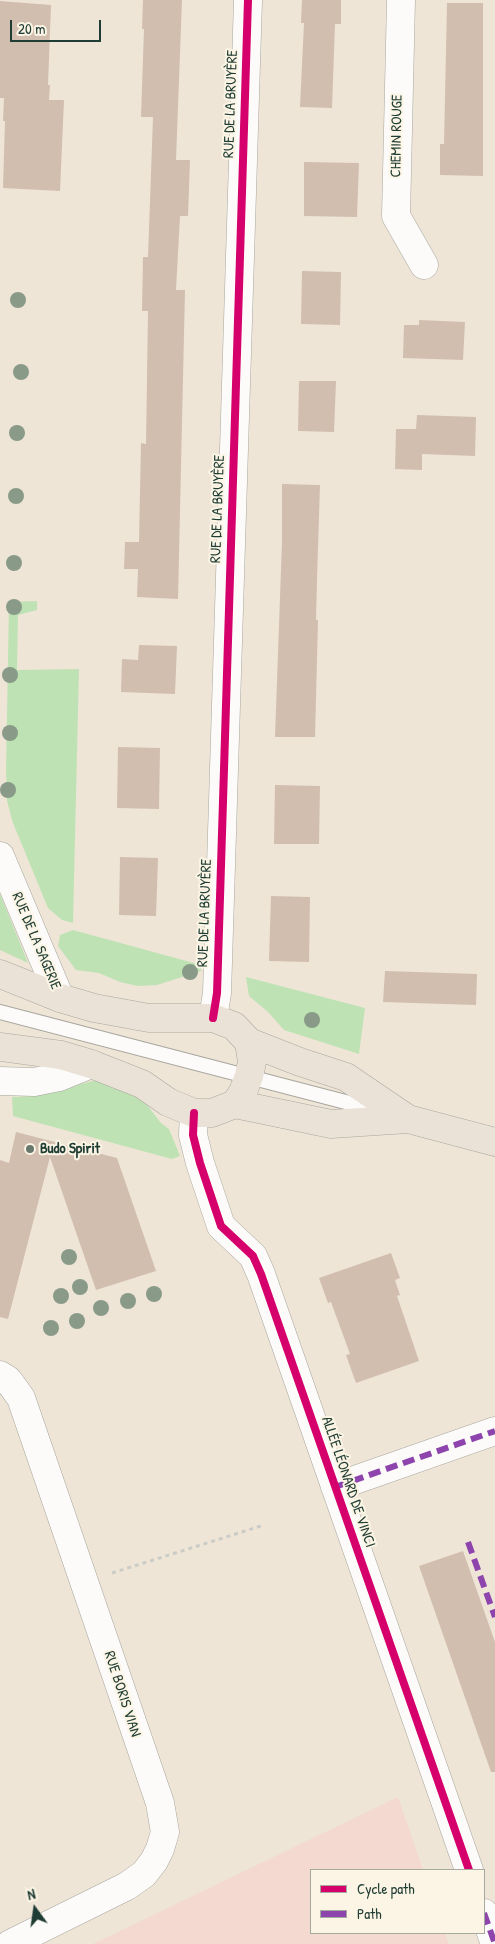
<!DOCTYPE html>
<meta charset="utf-8">
<style>
body{margin:0}
#map{position:relative;width:495px;height:1944px;overflow:hidden;background:#eee5d7;font-family:"Patrick Hand",sans-serif}
canvas{display:block}
.legend{position:absolute;left:310px;top:1869px;width:175px;height:65px;box-sizing:border-box;background:#fcf5e5;border:1px solid #a4ab9e;margin:0;padding:6px 9px;list-style:none;font-size:15px;color:#1f3d34}
.legend li{display:flex;align-items:center;gap:10px;height:25px}
.legend b{width:25px;border:1px solid #a4ab9e}
.north{position:absolute;left:10px;top:1884px;width:50px;height:50px;-webkit-text-stroke:4px #fcf5e5;paint-order:stroke;rotate:346deg;font-size:14px;font-weight:700;line-height:20px;text-align:center;color:#1f3d34}
.north::after{content:'';display:block;margin:auto;width:18px;height:22px;background:#1f3d34;clip-path:polygon(50% 0,100% 100%,50% 72%,0 100%)}
.scale{position:absolute;left:10px;top:20px;width:91px;height:22px;box-sizing:border-box;border:2px solid #1f3d34;border-top:0;padding-left:6px;font-size:15px;line-height:18px;white-space:nowrap;color:#1f3d34;-webkit-text-stroke:4px #fcf5e5;paint-order:stroke}
</style>
<div id="map">
<canvas width="495" height="1944"></canvas>
<ul class="legend">
<li><b style="height:6px;background:#d6006c"></b>Cycle path</li>
<li><b style="height:6px;background:#8e44ad"></b>Path</li>
</ul>
<div class="north">N</div>
<div class="scale">20 m</div>
</div>
<script>
const ctx = document.querySelector('canvas').getContext('2d');
ctx.lineJoin = 'round';
function fillPath(path, color) { ctx.fillStyle = color; ctx.fill(path, 'evenodd'); }
const poly = rows => new Path2D(rows.map(r => 'M' + r).join(''));
function strokePath(path, color, width, dash) { ctx.strokeStyle = color; ctx.lineWidth = width; ctx.lineCap = dash ? 'butt' : 'round'; ctx.setLineDash(dash || []); ctx.stroke(path); }
function label(font, color, halo, rows, align = 'center') {
  ctx.font = font + ' "Patrick Hand",sans-serif'; ctx.lineWidth = 4; ctx.setLineDash([]); ctx.textBaseline = 'middle'; ctx.strokeStyle = halo; ctx.fillStyle = color; for (const [text, x, y, turn = 0] of rows) {
    ctx.save(); ctx.translate(x, y); ctx.rotate((+turn || 0) * Math.PI / 180); ctx.textAlign = isNaN(turn) ? turn : align; if (halo) ctx.strokeText(text, 0, 0); ctx.fillText(text, 0, 0); ctx.restore();
  }
}
fillPath(poly([
 [398,1797,423,1870,311,1870,311,1933,445,1933,449,1944,93,1944]
]), '#f3d9d0');
fillPath(poly([
 [37,601,37,610,18,615,17,670,79,669,73,923,62,920,48,908,13,823,7,801,6,770,9,602],
 [0,894,28,963,0,950],
 [73,930,201,965,201,971,157,985,138,986,120,982,99,973,76,970,58,946,60,935],
 [246,977,365,1008,359,1054,284,1030,268,1012,249,996],
 [104,1078,140,1096,161,1123,169,1129,180,1156,172,1159,13,1116,12,1097,35,1096]
]), '#bfe2b4');
fillPath(poly([
 [143,0,182,0,176,160,190,160,188,216,180,216,176,290,185,290,178,599,137,597,138,569,124,569,125,542,139,542,141,443,146,444,148,311,142,311,143,257,148,257,153,117,141,117,144,29,142,29],
 [302,0,341,0,341,24,335,24,332,108,300,107,304,23,301,23],
 [0,1,51,5,48,85,50,85,49,100,64,100,60,191,3,188,5,121,3,121,4,98,0,98],
 [447,3,483,3,483,176,440,175,440,144,444,144],
 [304,162,359,163,357,217,304,216],
 [302,271,341,272,340,325,301,324],
 [419,320,465,322,463,360,403,358,404,325,419,325],
 [299,381,336,381,334,432,298,431],
 [417,415,476,417,475,456,422,454,422,470,395,469,396,429,416,429],
 [282,484,320,485,317,580,316,620,318,620,315,737,275,737,282,542],
 [139,645,177,646,175,694,121,692,122,659,138,660],
 [118,747,160,748,159,809,117,808],
 [275,785,320,786,319,844,274,844],
 [120,857,158,858,156,916,119,915],
 [271,896,310,897,309,962,269,961],
 [385,971,477,974,476,1005,383,1002],
 [16,1132,117,1158,156,1271,96,1290,50,1157,8,1319,0,1317,0,1160,9,1163],
 [391,1253,400,1278,395,1280,400,1295,397,1296,419,1361,356,1383,346,1355,350,1354,331,1302,328,1303,319,1278],
 [463,1551,495,1642,495,1772,491,1772,419,1566]
]), '#d1beaf');
const service = poly([
 [0,1012,384,1112]
]);
const minor = poly([
 [401,0,396,216,424,265],
 [213,1018,217,993,248,0],
 [0,1081,34,1082,59,1077,91,1064],
 [194,1113,193,1135,200,1163,221,1226,253,1256,261,1274,469,1870],
 [0,1375,8,1380,21,1398,160,1803,165,1832,160,1849,154,1861,144,1874,127,1886,10,1944],
 [335,1487,495,1431],
 [484,1913,495,1944]
]);
const tertiary = poly([
 [0,856,60,998]
]);
const primary = poly([
 [0,974,60,998,94,1008,149,1018,213,1018,234,1026,249,1042,300,1062,346,1077,408,1119,495,1142],
 [0,1047,61,1055,91,1064,142,1084,168,1102,194,1113,212,1113,235,1104,331,1124,408,1119],
 [235,1104,243,1092,249,1076,252,1062,249,1042]
]);
strokePath(service, '#a8a69e', 16);
strokePath(minor, '#a8a69e', 29);
strokePath(tertiary, '#a8a69e', 29);
strokePath(primary, '#a8a69e', 29);
strokePath(poly([
 [112,1573,264,1525]
]), '#cbccc8', 3, [4, 4]);
strokePath(service, '#fcfbf9', 14);
strokePath(minor, '#fcfbf9', 28);
strokePath(tertiary, '#fcfbf9', 28);
strokePath(primary, '#ebe2d7', 28);
strokePath(poly([
 [335,1487,495,1431],
 [468,1542,495,1617],
 [484,1913,495,1944]
]), '#8e44ad', 6, [12, 6]);
strokePath(poly([
 [213,1018,217,993,248,0],
 [194,1113,193,1135,200,1163,221,1226,253,1256,261,1274,469,1870]
]), '#d6006c', 8);
ctx.fillStyle = '#899a88';
for (const [x, y] of [
 [18,300],
 [21,372],
 [17,433],
 [16,496],
 [14,563],
 [14,607],
 [10,675],
 [10,733],
 [8,790],
 [190,972],
 [312,1020],
 [69,1257],
 [80,1287],
 [154,1294],
 [61,1296],
 [128,1301],
 [101,1308],
 [77,1321],
 [51,1328]
]) { ctx.beginPath(); ctx.arc(x, y, 8, 0, 2 * Math.PI); ctx.fill(); }
for (const [x, y, r, color] of [
 [30,1149,5,"#67786d"]
]) { const dot = new Path2D(); dot.arc(x, y, r, 0, 2 * Math.PI); ctx.fillStyle = color; ctx.fill(dot); strokePath(dot, '#fcf5e5', 2); }
label('15px', '#1f3d34', '#fcf5e5', [
 ["RUE DE LA BRUYÈRE",231,104,-88],
 ["CHEMIN ROUGE",397,136,-89],
 ["RUE DE LA BRUYÈRE",218,509,-88],
 ["RUE DE LA BRUYÈRE",205,913,-88],
 ["RUE DE LA SAGERIE",36,941,67],
 ["ALLÉE LÉONARD DE VINCI",348,1482,71],
 ["RUE BORIS VIAN",122,1694,72]
]);
label('bold 15px', '#1f3d34', '#fcf5e5', [
 ["Budo Spirit",40,1149]
], 'left');
</script>
